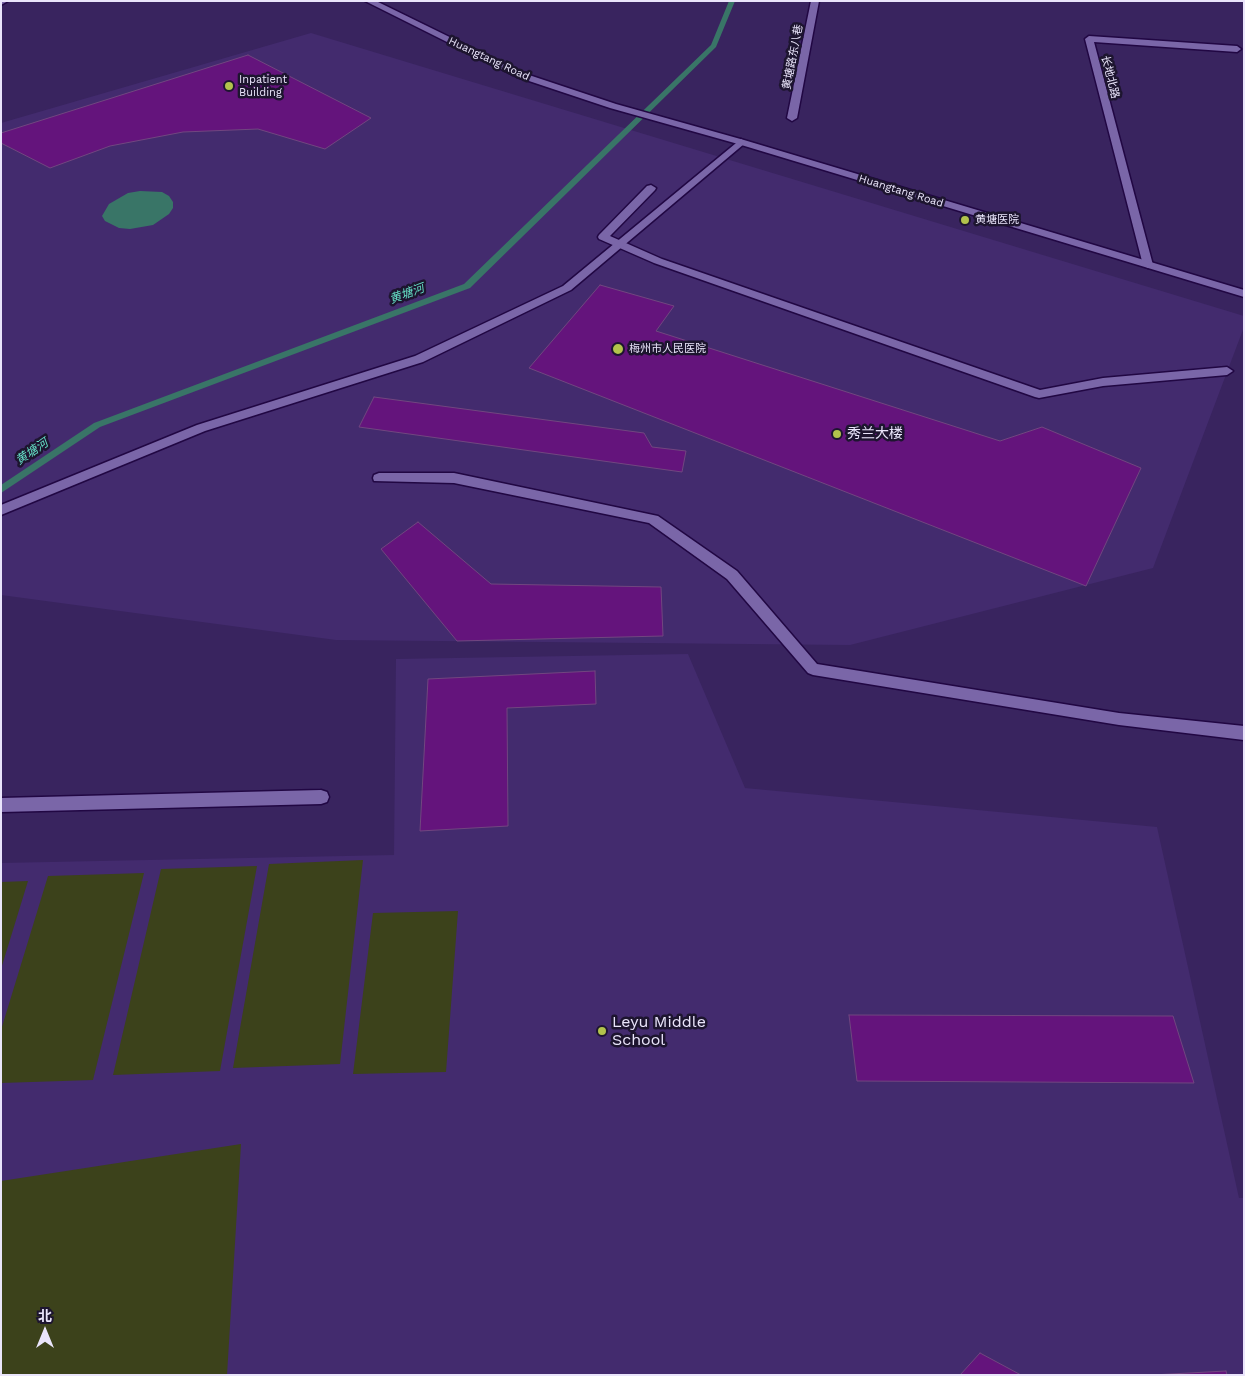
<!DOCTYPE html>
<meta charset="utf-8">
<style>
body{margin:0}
#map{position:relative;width:1245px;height:1376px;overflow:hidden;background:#39245f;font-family:"Work Sans","Noto Sans SC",sans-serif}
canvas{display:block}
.frame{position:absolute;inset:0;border:2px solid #eae5fb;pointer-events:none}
.north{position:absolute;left:20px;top:1306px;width:50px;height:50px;-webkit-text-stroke:4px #1d152f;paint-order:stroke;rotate:0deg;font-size:14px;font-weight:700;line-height:20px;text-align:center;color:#eae5fb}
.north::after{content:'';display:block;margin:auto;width:18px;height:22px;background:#eae5fb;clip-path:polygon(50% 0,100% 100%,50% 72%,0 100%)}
</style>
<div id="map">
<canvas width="1245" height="1376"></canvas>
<div class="frame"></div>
<div class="north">北</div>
</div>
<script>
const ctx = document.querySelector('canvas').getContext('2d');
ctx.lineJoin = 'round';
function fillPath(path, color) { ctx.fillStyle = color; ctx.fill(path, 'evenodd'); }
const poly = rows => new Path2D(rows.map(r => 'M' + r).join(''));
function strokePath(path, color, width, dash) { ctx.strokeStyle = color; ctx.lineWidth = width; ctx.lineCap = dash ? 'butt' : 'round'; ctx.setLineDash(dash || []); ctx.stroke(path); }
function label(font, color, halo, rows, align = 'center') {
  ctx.font = font + ' "Work Sans","Noto Sans SC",sans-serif'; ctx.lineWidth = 5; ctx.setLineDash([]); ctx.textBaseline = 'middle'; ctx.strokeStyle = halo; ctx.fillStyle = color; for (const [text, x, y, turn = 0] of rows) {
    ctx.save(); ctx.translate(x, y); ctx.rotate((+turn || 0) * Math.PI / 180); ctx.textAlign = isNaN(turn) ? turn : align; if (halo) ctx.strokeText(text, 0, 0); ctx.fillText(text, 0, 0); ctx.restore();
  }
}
fillPath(poly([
 [311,33,1244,316,1244,327,1153,568,850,645,336,640,1,595,1,123],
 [688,654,745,788,1157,827,1239,1198,1244,1198,1244,1375,1,1375,1,863,394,855,396,659]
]), '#432b6e');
fillPath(poly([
 [363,860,340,1064,233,1068,269,864],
 [257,866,220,1071,113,1075,161,869],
 [144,873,93,1080,1,1083,1,1030,48,876],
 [28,881,1,969,1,882],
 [458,911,446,1072,353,1074,373,913],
 [241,1144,227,1375,1,1375,1,1181]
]), '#3c421b');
fillPath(poly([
 [140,191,162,192,169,196,173,202,173,208,169,214,153,225,130,229,119,228,105,221,102,216,109,204,128,193]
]), '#397567');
fillPath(poly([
 [729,1,735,1,716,47,470,288,100,427,1,493,1,485,94,423,464,284,711,45,729,1]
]), '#397567');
const building = poly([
 [248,55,371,118,325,149,258,129,183,132,110,146,50,168,1,143,1,133,248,55],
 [600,285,674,306,656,331,1000,441,1042,427,1141,468,1086,586,529,368,600,285],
 [374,397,644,433,652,447,686,451,682,472,359,427,374,397],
 [418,522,491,584,661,587,663,636,457,641,381,549,418,522],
 [595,671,596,704,507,708,508,826,420,831,428,679,595,671],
 [849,1015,1173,1016,1194,1083,857,1081,849,1015],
 [980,1353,1021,1375,960,1375,980,1353],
 [1226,1371,1227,1375,1152,1375,1226,1371]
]);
fillPath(building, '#64147c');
strokePath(building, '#714680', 1);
const lane = poly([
 [811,1,819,1,797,118,792,121,787,118,811,1],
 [651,185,656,188,655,190,610,236,662,259,1040,390,1103,378,1227,367,1233,371,1227,375,1103,386,1039,398,1035,397,654,263,599,239,598,237,599,235,647,186,651,185]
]);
const street = poly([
 [1,1,8,1,1,5,1,1],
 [1089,36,1237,46,1241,49,1237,52,1094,42,1153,265,1152,267,1148,268,1143,265,1085,39,1089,36],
 [741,139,746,142,744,144,571,290,423,362,205,431,1,515,1,505,197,425,415,356,563,286,741,139],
 [379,473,454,473,658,516,737,571,817,664,1119,713,1244,726,1244,740,1119,725,813,675,808,673,727,579,649,523,454,483,374,481,373,478,374,475,379,473],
 [321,790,327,792,329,797,327,802,321,804,1,812,1,798,321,790]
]);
const secondary = poly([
 [365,1,376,1,523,73,616,104,744,140,1244,290,1244,297,738,144,610,108,517,77,365,1]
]);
strokePath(lane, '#210743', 3);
strokePath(street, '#210743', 3);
strokePath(secondary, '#210743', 3);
fillPath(lane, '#7a66a8');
fillPath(street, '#7a66a8');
fillPath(secondary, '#7a66a8');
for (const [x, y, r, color] of [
 [229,86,5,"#b2c34c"],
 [965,220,5,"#b2c34c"],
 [618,349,6,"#b2c34c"],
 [837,434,5,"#b2c34c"],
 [602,1031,5,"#b2c34c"]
]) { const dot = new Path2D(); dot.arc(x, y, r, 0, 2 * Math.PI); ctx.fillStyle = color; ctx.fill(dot); strokePath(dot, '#1d152f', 2); }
label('11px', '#eae5fb', '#1d152f', [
 ["黄塘路东八巷",793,57,-79],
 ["Huangtang Road",489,59,25],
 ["长地北路",1110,77,76],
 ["Huangtang Road",901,191,17]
]);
label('11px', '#eae5fb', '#1d152f', [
 ["Inpatient",239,80],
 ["Building",239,93],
 ["黄塘医院",975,220],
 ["梅州市人民医院",629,349]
], 'left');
label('italic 12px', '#65e1c6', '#1d152f', [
 ["黄塘河",407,294,-20],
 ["黄塘河",32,452,-34]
]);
label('14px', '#eae5fb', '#1d152f', [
 ["秀兰大楼",847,434]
], 'left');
label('16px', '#eae5fb', '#1d152f', [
 ["Leyu Middle",612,1022],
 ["School",612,1040]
], 'left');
</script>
